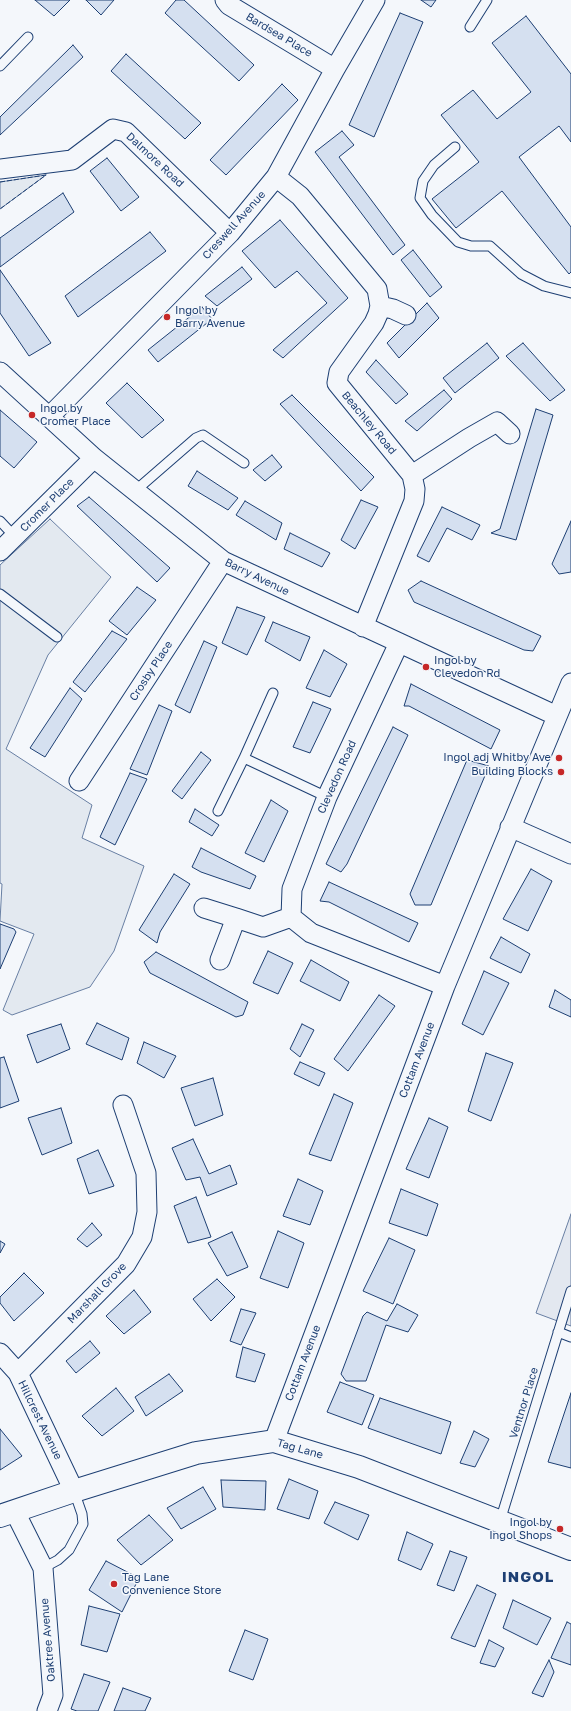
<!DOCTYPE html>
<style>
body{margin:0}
canvas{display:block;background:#f4f7fb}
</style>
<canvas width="571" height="1711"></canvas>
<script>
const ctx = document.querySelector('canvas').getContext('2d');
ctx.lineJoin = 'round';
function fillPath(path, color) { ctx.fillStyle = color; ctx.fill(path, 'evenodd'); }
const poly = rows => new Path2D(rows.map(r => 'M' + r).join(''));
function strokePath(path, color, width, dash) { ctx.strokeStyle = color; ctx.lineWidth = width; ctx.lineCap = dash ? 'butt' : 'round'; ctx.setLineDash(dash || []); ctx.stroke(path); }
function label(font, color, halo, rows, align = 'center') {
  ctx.font = font + ' "Golos Text",sans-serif'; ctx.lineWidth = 3; ctx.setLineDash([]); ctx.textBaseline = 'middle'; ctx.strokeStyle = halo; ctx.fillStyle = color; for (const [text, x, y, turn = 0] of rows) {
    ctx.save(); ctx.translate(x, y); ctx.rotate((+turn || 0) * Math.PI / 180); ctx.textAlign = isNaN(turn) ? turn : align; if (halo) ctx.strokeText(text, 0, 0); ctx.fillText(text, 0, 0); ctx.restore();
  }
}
const green = poly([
 [46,175,0,209,0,182,46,175],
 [50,519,111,577,48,655,6,749,92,805,82,838,144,866,114,951,90,987,12,1015,3,1010,34,934,0,921,2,884,0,883,0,565,50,519]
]);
fillPath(green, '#e3e9f0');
strokePath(green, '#687fa3', 1);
const parking = poly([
 [571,1214,571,1326,536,1313,571,1214]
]);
fillPath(parking, '#e3e8f0');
strokePath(parking, '#687fa3', 1);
const building = poly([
 [35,0,70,0,54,16,35,0],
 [86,0,114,0,101,15,86,0],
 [176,0,184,0,254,65,239,81,165,13,176,0],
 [421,0,436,0,431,7,421,0],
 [400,13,423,22,374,137,349,125,400,13],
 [526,16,571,74,571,142,559,126,519,157,571,227,571,272,569,274,502,191,456,228,432,199,479,162,441,115,473,90,497,119,531,92,492,43,526,16],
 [73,45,83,57,0,135,0,117,73,45],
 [126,54,201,123,185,139,111,71,126,54],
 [282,84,298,100,226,175,210,160,282,84],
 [342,131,354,145,339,157,405,245,393,255,315,152,342,131],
 [107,158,139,197,121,211,90,171,107,158],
 [63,193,74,212,0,267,0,238,63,193],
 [280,220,348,298,283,358,273,350,327,303,297,271,275,288,242,251,280,220],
 [150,232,166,251,78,317,65,296,150,232],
 [413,250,442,287,430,297,401,260,413,250],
 [242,267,252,279,217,306,205,296,242,267],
 [0,270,51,343,29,356,0,313,0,270],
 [427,303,439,318,399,358,387,343,427,303],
 [202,307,212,319,158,362,148,350,202,307],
 [487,343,499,358,455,393,443,378,487,343],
 [523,343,565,390,550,401,506,356,523,343],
 [376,360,408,394,396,404,366,372,376,360],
 [127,383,164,420,142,438,106,403,127,383],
 [444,390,452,399,417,431,405,421,444,390],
 [292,395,374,477,361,491,280,404,292,395],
 [536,409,553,415,516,540,491,533,500,529,536,409],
 [0,410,37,442,14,468,0,456,0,410],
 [272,455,282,467,265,481,253,470,272,455],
 [197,471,238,498,228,510,188,486,197,471],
 [89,497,170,568,157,582,77,506,89,497],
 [361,500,378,507,355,549,341,540,361,500],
 [245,501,282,523,276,540,236,515,245,501],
 [442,507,480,525,472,540,447,528,429,562,417,556,442,507],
 [571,521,571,572,559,574,552,564,571,521],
 [290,533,330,553,322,567,284,549,290,533],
 [421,581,541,636,533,651,524,650,414,602,408,590,421,581],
 [137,587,156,600,127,635,109,621,137,587],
 [237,607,265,617,247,655,222,643,237,607],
 [273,622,310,637,300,661,265,641,273,622],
 [112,631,127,639,85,692,73,682,112,631],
 [204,641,217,647,190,713,175,705,204,641],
 [324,650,347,664,330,697,306,688,324,650],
 [411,684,500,730,491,749,409,706,404,706,411,684],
 [70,688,82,699,45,757,30,748,70,688],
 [313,702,331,709,310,753,293,747,313,702],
 [159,705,172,711,147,775,130,769,159,705],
 [393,727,408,735,347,864,341,872,326,864,393,727],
 [201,752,211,760,182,799,172,791,201,752],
 [467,760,489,766,431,905,415,905,410,894,467,760],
 [130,773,147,779,115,845,100,837,130,773],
 [271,800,288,811,264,862,245,853,271,800],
 [195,809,219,825,212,836,189,822,195,809],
 [201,848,256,876,250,889,201,872,192,867,201,848],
 [531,869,552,881,528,931,503,919,531,869],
 [174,874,190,884,160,932,157,943,139,930,174,874],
 [329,882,418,923,409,942,329,902,320,901,329,882],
 [0,924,14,929,16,932,0,969,0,924],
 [501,937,530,954,521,973,490,958,501,937],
 [268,951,293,963,278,994,253,983,268,951],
 [156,952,248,1002,243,1015,236,1017,150,973,144,962,156,952],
 [311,960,349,982,340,1001,300,981,311,960],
 [484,971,509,983,483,1035,462,1024,484,971],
 [555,990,571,1000,571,1017,549,1007,555,990],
 [379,995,395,1006,348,1071,334,1059,379,995],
 [97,1023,129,1038,122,1060,86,1044,97,1023],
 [61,1024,70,1049,37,1063,27,1035,61,1024],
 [302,1024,314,1030,300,1057,290,1049,302,1024],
 [144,1042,176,1056,164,1078,137,1063,144,1042],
 [486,1053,513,1063,491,1121,468,1111,486,1053],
 [4,1057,19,1101,0,1108,0,1058,4,1057],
 [300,1062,325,1073,319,1086,294,1074,300,1062],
 [213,1078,223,1115,195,1126,181,1088,213,1078],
 [334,1094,353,1103,331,1161,309,1154,334,1094],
 [61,1108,72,1143,42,1155,28,1118,61,1108],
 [429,1118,448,1127,429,1178,406,1169,429,1118],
 [193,1139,209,1174,230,1165,237,1184,207,1196,200,1177,186,1180,172,1148,193,1139],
 [98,1150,114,1186,89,1194,77,1159,98,1150],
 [298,1179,323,1191,310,1225,283,1216,298,1179],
 [401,1189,438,1204,427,1236,389,1223,401,1189],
 [196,1197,211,1237,188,1243,174,1206,196,1197],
 [92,1223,102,1235,87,1247,77,1239,92,1223],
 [278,1231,304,1243,288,1288,260,1278,278,1231],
 [232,1232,248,1267,227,1276,208,1243,232,1232],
 [389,1238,415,1250,393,1304,363,1291,389,1238],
 [0,1241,5,1244,0,1253,0,1241],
 [24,1273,44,1293,14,1321,0,1303,0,1297,24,1273],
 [217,1279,235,1297,211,1321,193,1299,217,1279],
 [134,1290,151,1312,124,1334,106,1316,134,1290],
 [397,1304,418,1315,408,1332,386,1325,366,1381,346,1381,341,1374,363,1316,367,1312,387,1321,397,1304],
 [241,1309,256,1313,241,1345,230,1341,241,1309],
 [90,1341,100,1353,76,1373,66,1361,90,1341],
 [243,1347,265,1354,255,1382,236,1377,243,1347],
 [169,1374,183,1391,146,1416,135,1397,169,1374],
 [340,1382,374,1395,362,1425,327,1412,340,1382],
 [116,1388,134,1411,102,1436,82,1416,116,1388],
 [571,1393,571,1468,548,1462,571,1393],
 [380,1398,451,1422,441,1454,368,1428,380,1398],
 [0,1429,22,1456,0,1470,0,1429],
 [474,1431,489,1439,475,1467,460,1463,474,1431],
 [289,1479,318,1491,309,1519,277,1509,289,1479],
 [221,1480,266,1481,265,1510,223,1507,221,1480],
 [203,1487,216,1509,181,1529,167,1508,203,1487],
 [335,1502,369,1515,358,1540,324,1523,335,1502],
 [149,1515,173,1540,141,1565,117,1540,149,1515],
 [407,1532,433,1544,421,1570,398,1560,407,1532],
 [450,1551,467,1557,454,1591,437,1585,450,1551],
 [106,1561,139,1578,122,1612,89,1590,106,1561],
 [477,1585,496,1594,475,1647,451,1638,477,1585],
 [513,1600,551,1618,537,1645,503,1628,513,1600],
 [89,1606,120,1614,107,1652,81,1645,89,1606],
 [567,1622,571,1624,571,1665,551,1658,567,1622],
 [245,1630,268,1639,253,1680,229,1671,245,1630],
 [489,1640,504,1648,495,1667,480,1663,489,1640],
 [549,1660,554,1672,543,1697,532,1693,549,1660],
 [84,1674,110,1682,98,1711,77,1711,71,1709,84,1674],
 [123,1688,151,1698,145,1711,114,1711,123,1688]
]);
fillPath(building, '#d5e0f0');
strokePath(building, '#1d3f73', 1);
const service = poly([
 [470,27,487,0],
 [0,66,28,37],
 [455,147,434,165,423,181,420,198,432,215,458,242,471,246,490,246,521,274,544,286,571,293],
 [135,491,196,438,203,435,244,463],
 [0,521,15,537],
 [0,594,57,637],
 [273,693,244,758,327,797],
 [218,811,244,758],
 [558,1332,571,1337],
 [500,1521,571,1291],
 [43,1568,58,1560,69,1550,83,1524,82,1514,74,1491]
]);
const minor = poly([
 [225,0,229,5,335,69],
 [0,169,72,160,113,129,126,132,230,233],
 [276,177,300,196,377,289,380,306,378,314,374,323,339,372,337,383,412,475,415,489,414,501,363,627],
 [380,306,393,309,406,315],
 [0,372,94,458,223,561,557,716],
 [49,417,230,233,276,177,335,69,375,0],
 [412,475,469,438,497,422,510,434],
 [0,551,94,458],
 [399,643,327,797,292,889,291,917,311,933,445,986],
 [79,781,223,561],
 [510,827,571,854],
 [204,908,236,918,220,960],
 [236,918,263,927,291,917],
 [0,1353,18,1373,74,1491],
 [18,1373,126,1264,142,1237,147,1212,146,1173,123,1105],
 [274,1441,445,986,571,683],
 [15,1512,43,1568,53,1695,47,1711]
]);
const secondary = poly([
 [0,1516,74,1491,196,1453,274,1441,359,1467,571,1549]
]);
strokePath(service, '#1d3f73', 11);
strokePath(minor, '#1d3f73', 21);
strokePath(secondary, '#1d3f73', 24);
strokePath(service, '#f4f7fb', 9);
strokePath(minor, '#f4f7fb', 19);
strokePath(secondary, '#f4f7fb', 22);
strokePath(poly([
 [0,182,46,175,0,209]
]), '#1d3f73', 1, [5, 2]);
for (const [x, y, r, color] of [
 [167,317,4,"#c62828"],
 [32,415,4,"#c62828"],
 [426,667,4,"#c62828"],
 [559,758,4,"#c62828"],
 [561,772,4,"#c62828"],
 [560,1529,4,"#c62828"],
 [114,1584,4,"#c62828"]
]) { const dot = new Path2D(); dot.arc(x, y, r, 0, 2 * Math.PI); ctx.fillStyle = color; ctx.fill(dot); strokePath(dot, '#f4f7fb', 1.5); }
label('11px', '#1d3f73', '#f4f7fb', [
 ["Bardsea Place",279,35,31],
 ["Dalmore Road",155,160,43],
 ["Creswell Avenue",234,225,-48],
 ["Beachley Road",369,423,50],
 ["Cromer Place",47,505,-45],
 ["Barry Avenue",257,577,26],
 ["Crosby Place",151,671,-57],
 ["Clevedon Road",337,777,-66],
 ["Cottam Avenue",417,1060,-69],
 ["Marshall Grove",97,1293,-46],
 ["Cottam Avenue",303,1363,-69],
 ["Ventnor Place",524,1403,-73],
 ["Hillcrest Avenue",40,1420,64],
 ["Tag Lane",300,1449,16],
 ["Oaktree Avenue",48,1640,-95]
]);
label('11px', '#1d3f73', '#f4f7fb', [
 ["Ingol by",175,311],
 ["Barry Avenue",175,324],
 ["Ingol by",40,409],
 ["Cromer Place",40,422],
 ["Ingol by",434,661],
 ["Clevedon Rd",434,674],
 ["Ingol adj Whitby Ave",551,758,"right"],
 ["Building Blocks",553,772,"right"],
 ["Ingol by",552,1523,"right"],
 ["Ingol Shops",552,1536,"right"],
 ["Tag Lane",122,1578],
 ["Convenience Store",122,1591]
], 'left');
ctx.letterSpacing = '1px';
label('bold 15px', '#1d3f73', '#f4f7fb', [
 ["INGOL",528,1577]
]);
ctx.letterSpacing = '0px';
</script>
